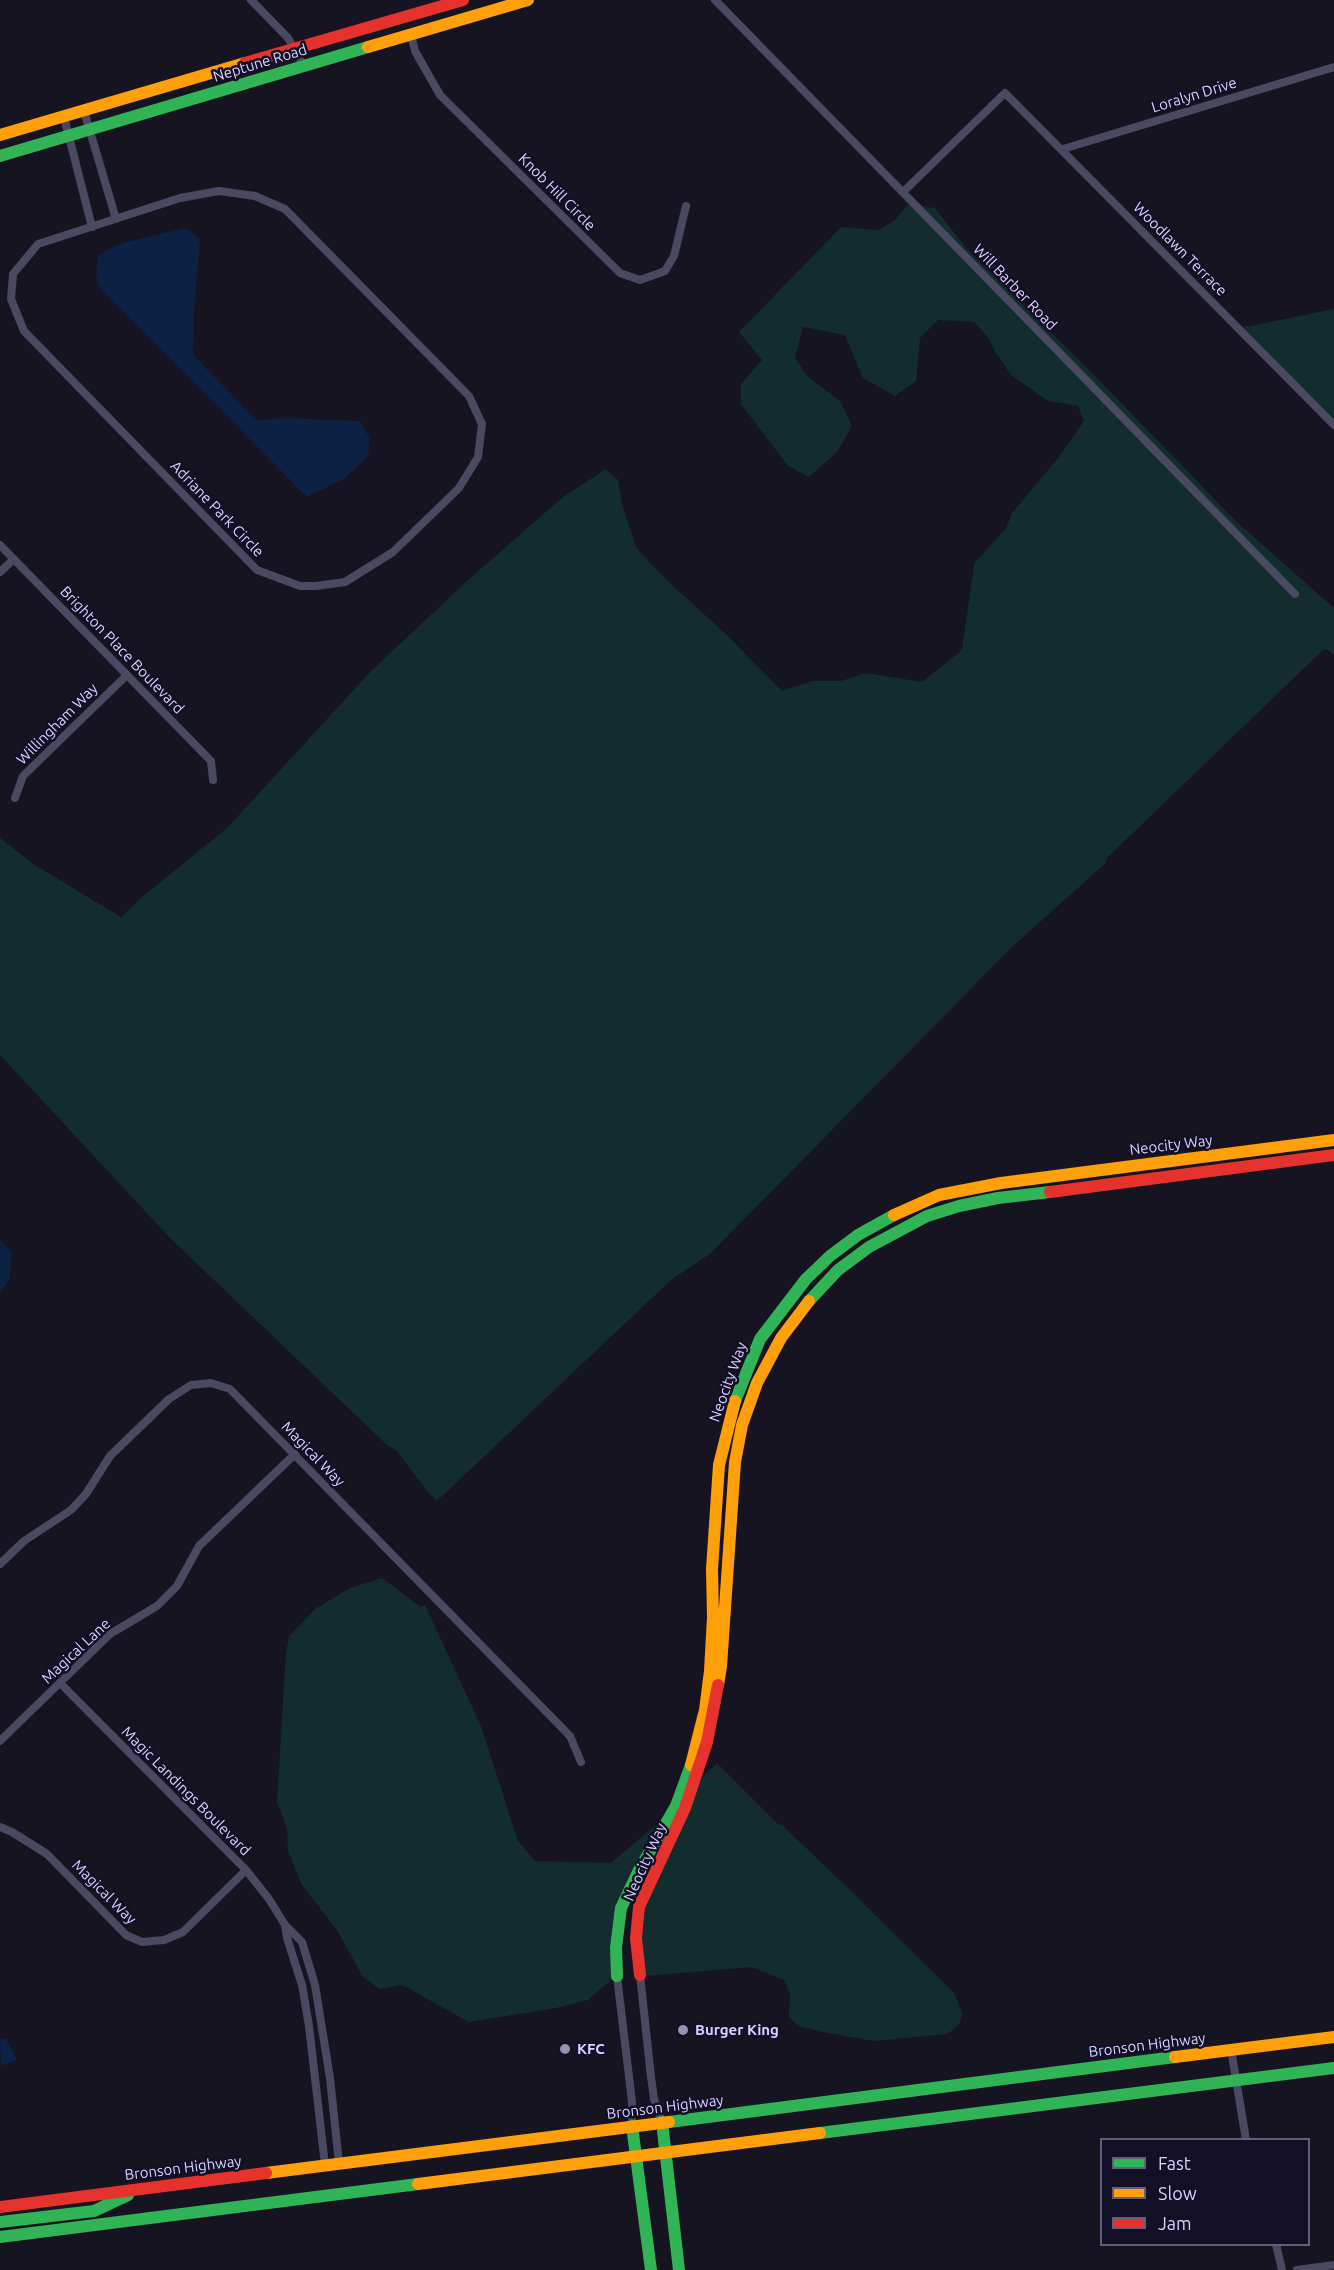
<!DOCTYPE html>
<style>
body{margin:0}
#map{position:relative;width:1334px;height:2270px;overflow:hidden;background:#161421;font-family:Ubuntu,sans-serif}
canvas{display:block}
.legend{position:absolute;left:1100px;top:2138px;width:210px;height:108px;box-sizing:border-box;background:#130f26;border:2px solid #625e7d;margin:0;padding:8px 10px;list-style:none;font-size:18px;color:#d9d4ff}
.legend li{display:flex;align-items:center;gap:12px;height:30px}
.legend b{width:30px;border:2px solid #625e7d}
</style>
<div id="map">
<canvas width="1334" height="2270"></canvas>
<ul class="legend">
<li><b style="height:8px;background:#30b455"></b>Fast</li>
<li><b style="height:8px;background:#ff9f0a"></b>Slow</li>
<li><b style="height:8px;background:#e5322d"></b>Jam</li>
</ul>
</div>
<script>
const ctx = document.querySelector('canvas').getContext('2d');
ctx.lineJoin = 'round';
function fillPath(path, color) { ctx.fillStyle = color; ctx.fill(path, 'evenodd'); }
const poly = rows => new Path2D(rows.map(r => 'M' + r).join(''));
function strokePath(path, color, width, dash) { ctx.strokeStyle = color; ctx.lineWidth = width; ctx.lineCap = dash ? 'butt' : 'round'; ctx.setLineDash(dash || []); ctx.stroke(path); }
function label(font, color, halo, rows, align = 'center') {
  ctx.font = font + ' Ubuntu,sans-serif'; ctx.lineWidth = 5; ctx.setLineDash([]); ctx.textBaseline = 'middle'; ctx.strokeStyle = halo; ctx.fillStyle = color; for (const [text, x, y, turn = 0] of rows) {
    ctx.save(); ctx.translate(x, y); ctx.rotate((+turn || 0) * Math.PI / 180); ctx.textAlign = isNaN(turn) ? turn : align; if (halo) ctx.strokeText(text, 0, 0); ctx.fillText(text, 0, 0); ctx.restore();
  }
}
fillPath(poly([
 [907,205,935,208,967,249,1098,379,1236,521,1334,608,1334,655,1327,649,1323,650,1107,858,1106,863,1013,946,710,1254,671,1280,437,1501,427,1491,397,1451,388,1446,170,1238,0,1055,0,838,35,865,121,917,141,898,228,827,371,671,468,580,563,497,606,469,618,480,622,504,637,549,672,585,726,634,782,691,812,681,841,681,866,673,922,682,962,650,974,564,1006,528,1012,513,1059,457,1084,421,1078,406,1048,401,1011,375,996,353,987,336,974,322,938,320,920,338,916,381,895,396,863,378,845,335,803,327,795,358,808,377,840,401,852,426,837,452,809,477,788,466,741,404,741,384,762,360,739,332,841,227,879,230,895,220],
 [1334,309,1334,426,1236,329],
 [382,1578,421,1607,425,1605,481,1726,518,1841,535,1861,611,1863,663,1819,634,1867,616,1905,610,1946,612,1979,588,2000,556,2008,469,2022,402,1985,380,1989,363,1977,337,1930,302,1885,288,1851,287,1829,277,1802,286,1653,289,1636,315,1609,350,1588],
 [717,1763,779,1825,781,1824,849,1889,954,1993,963,2014,959,2024,948,2034,874,2041,828,2033,798,2026,789,2017,790,1994,784,1980,752,1967,645,1976,642,1938,645,1909,690,1811,702,1778]
]), '#132c2d');
fillPath(poly([
 [186,228,200,238,194,312,193,355,257,420,287,418,360,421,369,437,369,452,365,459,345,478,307,497,99,287,96,276,98,257,102,253,123,243],
 [0,1238,11,1252,10,1279,0,1292],
 [6,2038,17,2060,1,2066,0,2040]
]), '#0d2144');
strokePath(poly([
 [251,0,288,38,304,66],
 [715,0,1295,594],
 [411,35,415,51,440,95,620,273,640,280,665,271,674,256,686,206],
 [84,111,116,219],
 [64,117,92,227],
 [1063,149,1334,67],
 [219,191,255,196,285,209,469,396,482,424,478,457,459,488,393,552,345,582,316,586,300,586,257,570,24,331,11,299,13,274,38,244,180,198,219,191],
 [903,192,1005,93,1334,425],
 [0,545,211,761,213,780],
 [0,572,14,559],
 [15,798,23,776,127,675],
 [0,1564,24,1541,71,1510,86,1494,110,1456,169,1399,191,1385,211,1383,230,1389,570,1736,581,1762],
 [60,1683,246,1870,269,1899,285,1925,302,1942,315,1985,330,2078,339,2163],
 [0,1741,110,1634,157,1606,177,1586,199,1546,295,1454],
 [0,1827,12,1832,47,1854,126,1935,142,1942,164,1940,183,1932,246,1870],
 [285,1925,287,1938,302,1985,309,2026,325,2165],
 [640,1975,651,2077,654,2099,662,2122],
 [617,1976,632,2102,632,2126],
 [1231,2049,1246,2140],
 [1276,2244,1282,2270],
 [1297,2270,1334,2265]
]), '#4a4962', 8);
strokePath(poly([
 [0,156,368,47],
 [809,1301,838,1270,869,1247,927,1216,959,1206,998,1198,1050,1192],
 [735,1401,760,1339,806,1279,830,1256,858,1235,894,1215],
 [617,1976,616,1947,621,1908,639,1870,676,1806,691,1765],
 [662,2122,679,2270],
 [669,2122,1175,2057],
 [632,2126,651,2270],
 [820,2133,1334,2068],
 [0,2222,94,2211,128,2195],
 [0,2237,418,2184]
]), '#30b455', 12);
strokePath(poly([
 [368,47,528,0],
 [0,135,245,63],
 [894,1215,939,1195,1001,1183,1334,1140],
 [718,1685,721,1666,735,1462,742,1425,757,1383,781,1338,809,1301],
 [691,1765,705,1710,710,1671,713,1617,712,1569,719,1465,735,1401],
 [1175,2057,1334,2037],
 [266,2173,669,2122],
 [418,2184,820,2133]
]), '#ff9f0a', 12);
strokePath(poly([
 [245,63,463,0],
 [1050,1192,1334,1155],
 [640,1975,636,1938,639,1907,685,1808,707,1742,718,1685],
 [0,2207,266,2173]
]), '#e5322d', 12);
for (const [x, y, r, color] of [
 [683,2030,6,"#9591b1"],
 [565,2049,6,"#9591b1"]
]) { const dot = new Path2D(); dot.arc(x, y, r, 0, 2 * Math.PI); ctx.fillStyle = color; ctx.fill(dot); strokePath(dot, '#130f26', 2); }
label('15px', '#d9d4ff', '#130f26', [
 ["Neptune Road",260,63,-17],
 ["Loralyn Drive",1194,95,-17],
 ["Knob Hill Circle",557,192,45],
 ["Woodlawn Terrace",1180,249,45],
 ["Will Barber Road",1015,287,46],
 ["Adriane Park Circle",217,509,46],
 ["Brighton Place Boulevard",122,650,46],
 ["Willingham Way",57,724,-45],
 ["Neocity Way",1171,1145,-7],
 ["Neocity Way",728,1382,-70],
 ["Magical Way",313,1454,46],
 ["Magical Lane",76,1651,-43],
 ["Magic Landings Boulevard",186,1791,45],
 ["Neocity Way",645,1862,-66],
 ["Magical Way",104,1892,45],
 ["Bronson Highway",1147,2045,-7],
 ["Bronson Highway",665,2107,-7],
 ["Bronson Highway",183,2168,-7]
]);
label('bold 15px', '#d9d4ff', '#130f26', [
 ["Burger King",695,2030],
 ["KFC",577,2049]
], 'left');
</script>
